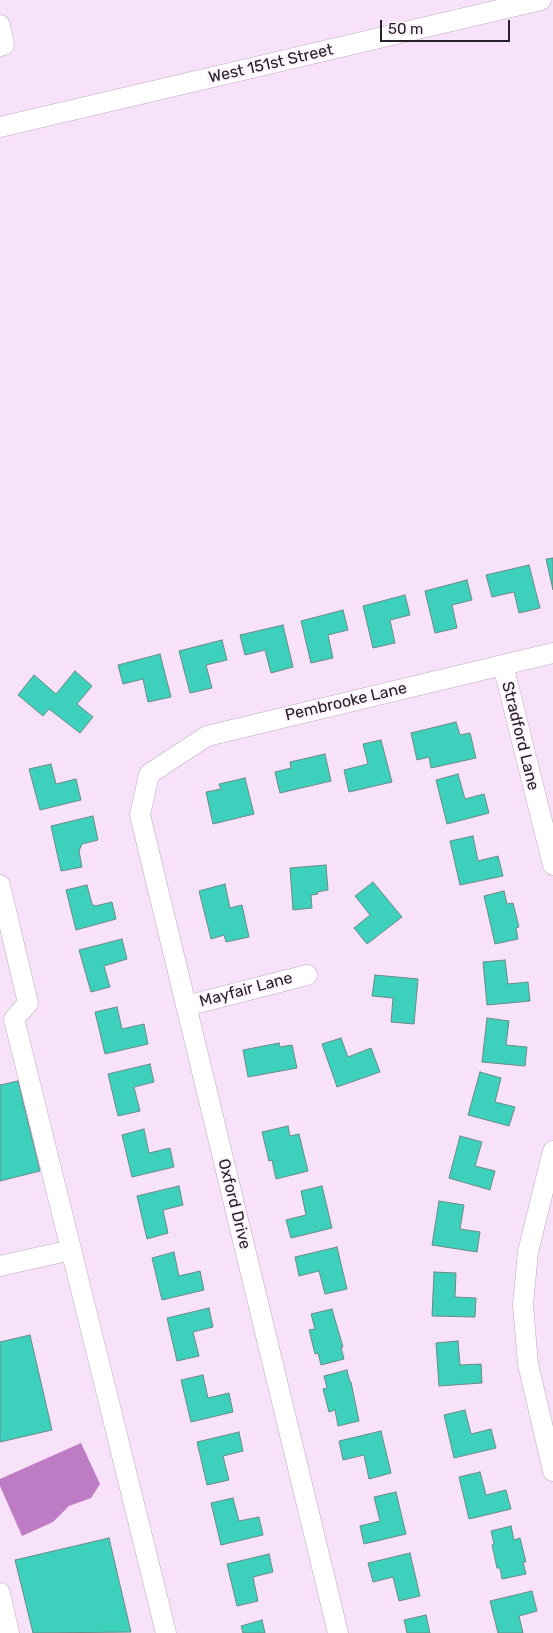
<!DOCTYPE html>
<style>
body{margin:0}
#map{position:relative;width:553px;height:1633px;overflow:hidden;background:#f8e2fa;font-family:Rubik,sans-serif}
canvas{display:block}
.scale{position:absolute;left:380px;top:20px;width:130px;height:22px;box-sizing:border-box;border:2px solid #282028;border-top:0;padding-left:6px;font-size:15px;line-height:18px;white-space:nowrap;color:#282028;-webkit-text-stroke:4px #fdf4fe;paint-order:stroke}
</style>
<div id="map">
<canvas width="553" height="1633"></canvas>
<div class="scale">50 m</div>
</div>
<script>
const ctx = document.querySelector('canvas').getContext('2d');
ctx.lineJoin = 'round';
function fillPath(path, color) { ctx.fillStyle = color; ctx.fill(path, 'evenodd'); }
const poly = rows => new Path2D(rows.map(r => 'M' + r).join(''));
function strokePath(path, color, width, dash) { ctx.strokeStyle = color; ctx.lineWidth = width; ctx.lineCap = dash ? 'butt' : 'round'; ctx.setLineDash(dash || []); ctx.stroke(path); }
function label(font, color, halo, rows, align = 'center') {
  ctx.font = font + ' Rubik,sans-serif'; ctx.lineWidth = 4.5; ctx.setLineDash([]); ctx.textBaseline = 'middle'; ctx.strokeStyle = halo; ctx.fillStyle = color; for (const [text, x, y, turn = 0] of rows) {
    ctx.save(); ctx.translate(x, y); ctx.rotate((+turn || 0) * Math.PI / 180); ctx.textAlign = isNaN(turn) ? turn : align; if (halo) ctx.strokeText(text, 0, 0); ctx.fillText(text, 0, 0); ctx.restore();
  }
}
fillPath(poly([
 [81,1443,100,1484,91,1498,69,1506,53,1522,22,1536,0,1486,0,1479]
]), '#bd7cc4');
const building = poly([
 [553,558,553,590,546,559,553,558],
 [529,565,540,608,519,613,514,592,492,597,486,575,529,565],
 [467,580,472,600,452,605,457,628,435,633,425,591,467,580],
 [405,595,410,615,390,620,395,643,373,648,363,606,405,595],
 [343,610,348,630,328,635,333,658,311,663,301,621,343,610],
 [283,625,293,667,271,673,265,650,245,655,240,635,283,625],
 [222,640,227,660,206,665,212,688,190,693,179,651,222,640],
 [160,654,171,697,148,702,143,679,123,684,118,665,160,654],
 [75,671,92,686,77,704,93,717,80,733,49,709,43,716,18,695,34,675,56,694,75,671],
 [456,722,460,735,470,733,476,758,431,768,429,757,417,760,411,733,456,722],
 [381,740,392,782,349,792,344,770,368,764,363,744,381,740],
 [325,754,331,781,280,793,275,772,291,768,290,762,325,754],
 [51,764,56,784,76,779,81,800,40,810,29,769,51,764],
 [458,774,465,799,484,794,489,813,447,824,436,780,458,774],
 [245,778,254,814,213,824,206,792,221,789,219,784,245,778],
 [93,816,98,840,82,844,79,851,82,867,61,871,51,826,93,816],
 [473,836,478,861,498,856,503,876,460,885,450,841,473,836],
 [326,865,328,890,317,892,318,894,311,895,312,908,293,910,290,868,326,865],
 [373,882,402,917,367,944,354,928,370,915,355,896,373,882],
 [225,884,230,908,242,905,249,937,226,942,224,935,211,939,199,891,225,884],
 [87,885,92,904,95,906,112,902,116,919,76,930,66,890,87,885],
 [504,891,507,904,513,903,519,927,516,928,518,939,495,944,484,896,504,891],
 [122,939,127,959,104,966,110,987,91,992,79,950,122,939],
 [505,960,508,984,528,982,530,1001,487,1005,483,962,505,960],
 [375,975,418,979,414,1024,391,1022,393,998,372,996,375,975],
 [117,1007,122,1029,144,1024,148,1044,105,1054,95,1012,117,1007],
 [487,1018,509,1021,506,1045,527,1047,525,1066,482,1062,487,1018],
 [341,1038,348,1057,371,1048,380,1072,337,1087,322,1044,341,1038],
 [279,1043,280,1047,292,1045,297,1068,248,1077,243,1050,279,1043],
 [150,1064,154,1082,134,1087,140,1111,118,1116,108,1074,150,1064],
 [480,1072,501,1078,495,1102,515,1107,509,1126,468,1115,480,1072],
 [18,1081,40,1171,0,1181,0,1085,18,1081],
 [288,1126,290,1136,299,1134,308,1171,276,1179,272,1160,269,1161,262,1132,288,1126],
 [144,1129,149,1153,170,1148,174,1167,132,1177,122,1135,144,1129],
 [460,1136,482,1142,475,1166,495,1171,490,1190,449,1178,460,1136],
 [179,1186,183,1205,163,1210,168,1233,147,1239,137,1196,179,1186],
 [322,1186,332,1228,291,1238,286,1220,306,1215,301,1191,322,1186],
 [439,1201,464,1205,460,1229,480,1232,477,1252,432,1245,439,1201],
 [337,1247,347,1289,325,1294,319,1271,299,1276,295,1257,337,1247],
 [174,1252,179,1276,200,1271,204,1290,162,1300,152,1258,174,1252],
 [434,1272,456,1273,455,1297,476,1298,475,1317,432,1316,434,1272],
 [209,1308,213,1327,193,1332,199,1356,177,1361,167,1318,209,1308],
 [332,1309,343,1347,341,1347,344,1359,321,1365,318,1353,315,1354,309,1330,315,1329,311,1314,332,1309],
 [30,1335,52,1430,0,1442,0,1342,30,1335],
 [458,1341,460,1365,481,1364,482,1383,439,1386,436,1343,458,1341],
 [347,1370,350,1382,351,1382,359,1421,338,1426,335,1410,329,1412,323,1389,327,1388,324,1376,347,1370],
 [203,1375,208,1398,229,1393,233,1412,191,1422,181,1380,203,1375],
 [465,1410,471,1434,491,1429,496,1448,454,1458,444,1415,465,1410],
 [381,1431,391,1473,369,1479,364,1455,343,1460,339,1441,381,1431],
 [239,1432,243,1451,223,1456,229,1480,207,1485,197,1442,239,1432],
 [480,1472,486,1495,506,1490,511,1509,469,1519,459,1477,480,1472],
 [396,1492,406,1534,364,1544,360,1526,380,1521,374,1497,396,1492],
 [233,1498,239,1521,259,1517,263,1535,221,1545,211,1503,233,1498],
 [511,1526,514,1540,520,1538,526,1562,523,1562,526,1574,502,1579,500,1568,497,1568,492,1545,494,1544,491,1531,511,1526],
 [109,1538,131,1632,33,1633,15,1560,109,1538],
 [410,1553,420,1596,399,1601,393,1577,373,1582,368,1563,410,1553],
 [269,1554,273,1572,253,1577,258,1601,237,1606,227,1564,269,1554],
 [532,1591,537,1611,519,1616,523,1633,498,1633,490,1601,532,1591],
 [426,1615,430,1633,407,1633,404,1620,426,1615],
 [262,1620,265,1633,243,1633,241,1626,262,1620]
]);
fillPath(building, '#3dd0bc');
strokePath(building, '#6a8b85', 1);
const minor = poly([
 [0,25,4,45,0,46],
 [0,127,541,0],
 [503,665,553,865],
 [0,885,28,1003,14,1019,166,1633],
 [186,1006,307,975],
 [553,1151,528,1252,523,1305,528,1364,553,1471],
 [0,1266,71,1250],
 [0,1593,9,1633],
 [338,1633,140,815,149,774,207,736,553,653]
]);
strokePath(minor, '#bea9c0', 21);
strokePath(minor, '#fff', 20);
label('16px', '#282028', '#fdf4fe', [
 ["West 151st Street",271,64,-13],
 ["Pembrooke Lane",346,702,-13],
 ["Stradford Lane",520,736,76],
 ["Mayfair Lane",246,990,-15],
 ["Oxford Drive",234,1204,76]
]);
</script>
